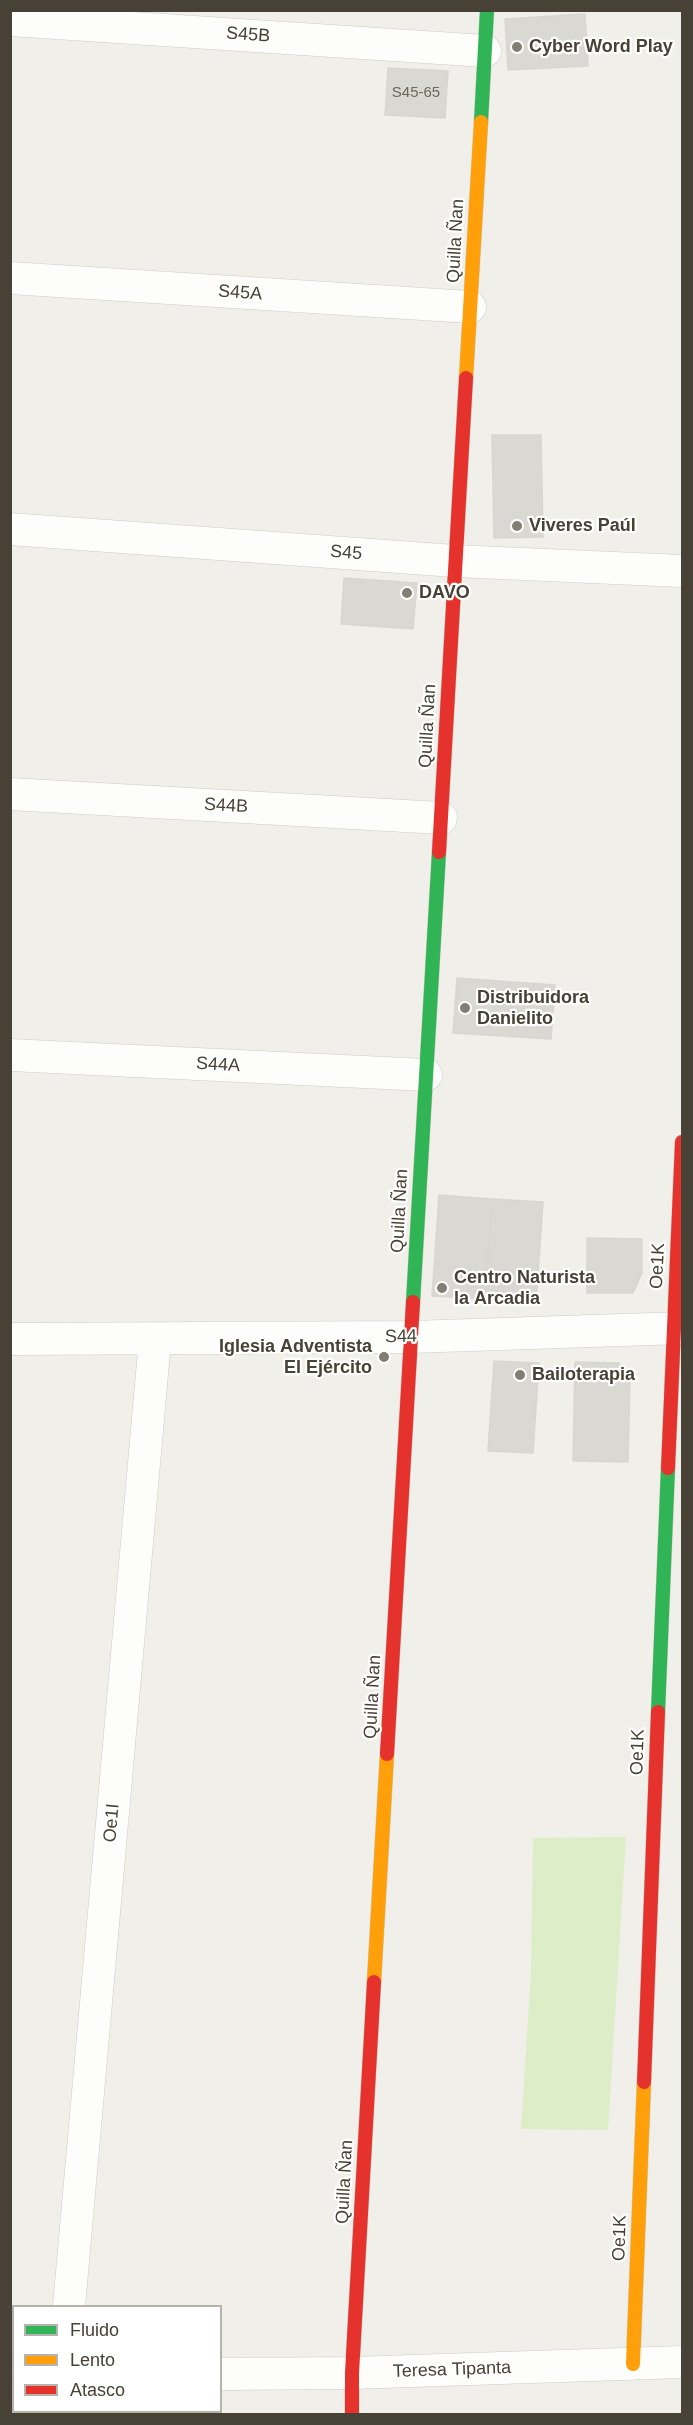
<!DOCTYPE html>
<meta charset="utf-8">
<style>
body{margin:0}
#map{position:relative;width:693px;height:2425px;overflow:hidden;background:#f0efea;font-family:Helvetica,sans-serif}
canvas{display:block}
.frame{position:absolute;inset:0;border:12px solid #484135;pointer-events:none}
.legend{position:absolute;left:12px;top:2305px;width:210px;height:108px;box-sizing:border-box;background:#fff;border:2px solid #b6b3ae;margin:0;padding:8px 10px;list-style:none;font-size:18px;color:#484135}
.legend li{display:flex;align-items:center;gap:12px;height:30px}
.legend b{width:30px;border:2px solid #b6b3ae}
</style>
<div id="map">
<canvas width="693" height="2425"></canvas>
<div class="frame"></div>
<ul class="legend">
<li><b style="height:8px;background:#30b455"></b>Fluido</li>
<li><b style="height:8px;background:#ff9f0a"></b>Lento</li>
<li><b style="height:8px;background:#e5322d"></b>Atasco</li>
</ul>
</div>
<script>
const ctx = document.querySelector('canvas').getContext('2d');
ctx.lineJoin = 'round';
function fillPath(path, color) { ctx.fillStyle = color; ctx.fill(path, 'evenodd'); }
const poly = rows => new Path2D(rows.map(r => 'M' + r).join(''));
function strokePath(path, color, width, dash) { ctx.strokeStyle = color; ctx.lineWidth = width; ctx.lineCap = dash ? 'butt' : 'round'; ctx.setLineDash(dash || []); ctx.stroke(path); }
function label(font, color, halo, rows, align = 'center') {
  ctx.font = font + ' Helvetica,sans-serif'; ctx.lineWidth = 4.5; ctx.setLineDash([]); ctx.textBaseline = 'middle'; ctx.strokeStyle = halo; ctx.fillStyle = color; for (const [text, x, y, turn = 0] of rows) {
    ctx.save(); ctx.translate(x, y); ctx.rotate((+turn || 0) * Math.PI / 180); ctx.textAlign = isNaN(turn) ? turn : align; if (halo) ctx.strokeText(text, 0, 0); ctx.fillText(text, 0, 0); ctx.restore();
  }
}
fillPath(poly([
 [626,1837,608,2130,521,2129,531,1972,533,1838]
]), '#dcedc8');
const building = poly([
 [585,14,588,66,508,70,505,19,585,14],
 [388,68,448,71,445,118,385,115,388,68],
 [492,435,541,435,543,537,494,538,492,435],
 [344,578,417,583,413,629,341,624,344,578],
 [457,978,555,985,551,1039,453,1033,457,978],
 [439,1195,492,1199,485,1299,432,1296,439,1195],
 [492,1199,543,1202,536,1303,485,1299,492,1199],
 [587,1238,642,1239,642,1273,633,1293,587,1293,587,1238],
 [494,1361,539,1363,533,1453,488,1451,494,1361],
 [575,1362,619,1363,630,1376,628,1462,573,1461,575,1362]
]);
fillPath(building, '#dad8d2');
strokePath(building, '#d9d6cf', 1.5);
const street = poly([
 [10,20,485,51],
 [10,278,470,307],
 [10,529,455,561,682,571],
 [10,794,441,818],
 [10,1055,426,1075],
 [10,1339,411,1337,682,1328],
 [69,2306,155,1340],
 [10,2374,14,2374],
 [220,2374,352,2373,682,2362]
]);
const fast = poly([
 [481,122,487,10],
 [413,1302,439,852],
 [658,1712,668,1468]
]);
const slow = poly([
 [466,378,481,122],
 [374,1982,387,1754],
 [633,2364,644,2082]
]);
const jam = poly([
 [439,852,466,378],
 [668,1468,682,1142],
 [387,1754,413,1302],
 [644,2082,658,1712],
 [352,2414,352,2373,374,1982]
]);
strokePath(street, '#cdcbc6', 33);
strokePath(fast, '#d1cdc0', 15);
strokePath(slow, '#d1cdc0', 15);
strokePath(jam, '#d1cdc0', 15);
strokePath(street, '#fdfdfc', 32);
strokePath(fast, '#30b455', 14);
strokePath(slow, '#ff9f0a', 14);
strokePath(jam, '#e5322d', 14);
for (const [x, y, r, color] of [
 [517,47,6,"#837e74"],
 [517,526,6,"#837e74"],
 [407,593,6,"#837e74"],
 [465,1008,6,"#837e74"],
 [442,1288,6,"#837e74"],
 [384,1357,6,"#837e74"],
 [520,1375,6,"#837e74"]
]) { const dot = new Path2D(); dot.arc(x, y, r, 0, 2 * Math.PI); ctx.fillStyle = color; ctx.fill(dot); strokePath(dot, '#fff', 2); }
label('15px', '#6d685d', null, [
 ["S45-65",416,93]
]);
label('18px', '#484135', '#fff', [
 ["S45B",248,35,4],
 ["Quilla Ñan",456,241,-87],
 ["S45A",240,293,4],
 ["S45",346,553,4],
 ["Quilla Ñan",428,726,-87],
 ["S44B",226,806,3],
 ["S44A",218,1065,3],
 ["Quilla Ñan",400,1211,-87],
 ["Oe1K",658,1266,-87],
 ["S44",401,1337,-1],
 ["Quilla Ñan",373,1697,-87],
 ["Oe1K",638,1752,-88],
 ["Oe1I",112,1823,-85],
 ["Quilla Ñan",345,2182,-87],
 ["Oe1K",620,2238,-88],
 ["Teresa Tipanta",452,2370,-2]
]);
label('bold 18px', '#484135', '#fff', [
 ["Cyber Word Play",529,47],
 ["Viveres Paúl",529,526],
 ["DAVO",419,593],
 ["Distribuidora",477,998],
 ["Danielito",477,1019],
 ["Centro Naturista",454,1278],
 ["la Arcadia",454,1299],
 ["Iglesia Adventista",372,1347,"right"],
 ["El Ejército",372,1368,"right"],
 ["Bailoterapia",532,1375]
], 'left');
</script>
